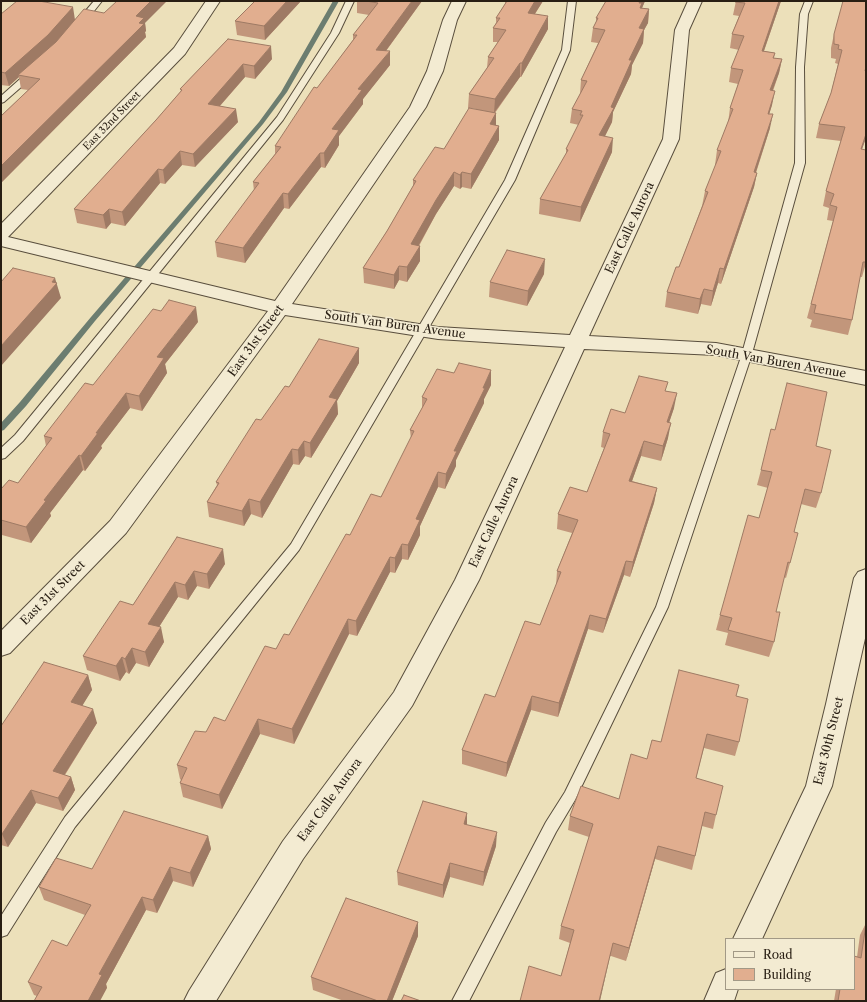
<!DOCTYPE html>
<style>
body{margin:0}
#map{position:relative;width:867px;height:1002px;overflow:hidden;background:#ece0ba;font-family:"Libre Caslon Text",serif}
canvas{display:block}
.frame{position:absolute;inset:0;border:2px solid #281e13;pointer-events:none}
.legend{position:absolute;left:725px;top:938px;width:130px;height:52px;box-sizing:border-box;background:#f3ebd2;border:1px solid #a29986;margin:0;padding:5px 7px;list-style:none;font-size:12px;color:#281e13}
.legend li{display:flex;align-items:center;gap:8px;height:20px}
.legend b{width:20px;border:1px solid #a29986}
</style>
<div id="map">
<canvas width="867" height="1002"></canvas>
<div class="frame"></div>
<ul class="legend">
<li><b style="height:5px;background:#f3ebd2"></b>Road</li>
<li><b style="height:11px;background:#e1ae8f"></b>Building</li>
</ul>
</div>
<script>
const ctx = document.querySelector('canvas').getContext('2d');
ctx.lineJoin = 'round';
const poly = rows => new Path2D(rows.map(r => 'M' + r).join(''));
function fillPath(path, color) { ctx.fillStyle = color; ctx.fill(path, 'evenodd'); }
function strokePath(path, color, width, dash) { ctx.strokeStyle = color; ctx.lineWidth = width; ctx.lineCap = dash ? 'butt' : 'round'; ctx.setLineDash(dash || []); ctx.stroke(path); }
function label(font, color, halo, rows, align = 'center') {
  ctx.font = font + ' "Libre Caslon Text",serif'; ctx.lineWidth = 3; ctx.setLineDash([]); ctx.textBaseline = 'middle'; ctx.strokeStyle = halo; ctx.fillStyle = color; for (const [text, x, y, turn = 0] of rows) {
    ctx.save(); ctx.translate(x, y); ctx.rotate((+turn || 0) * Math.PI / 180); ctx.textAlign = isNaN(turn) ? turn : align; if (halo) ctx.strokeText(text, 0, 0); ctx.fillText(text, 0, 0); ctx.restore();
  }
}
fillPath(poly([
 [333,1,339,1,287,92,263,124,95,321,26,406,4,430,1,431,1,423,20,402,91,317,259,122,281,92,333,1]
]), '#6c7d70');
const lane = poly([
 [94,1,102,1,83,25,77,25,77,21,94,1],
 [346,1,354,1,339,33,283,120,23,441,5,458,1,459,1,448,15,435,277,117,331,33,346,1],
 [568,1,576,1,570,50,515,180,299,550,75,827,7,935,1,937,1,916,65,817,291,544,505,180,562,50,568,1],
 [805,1,813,1,808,14,804,67,805,163,751,357,668,607,575,800,556,832,469,1001,452,1001,546,822,565,792,656,607,741,357,795,163,796,67,800,14,805,1],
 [32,70,35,71,36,73,35,75,4,102,1,103,1,96,29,71,32,70]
]);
const street = poly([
 [206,1,220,1,185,54,8,237,275,301,410,107,427,71,443,20,452,1,466,1,457,20,443,71,426,107,292,304,438,327,570,335,663,139,675,30,688,1,702,1,689,30,679,139,589,336,716,343,866,371,866,385,716,355,584,349,479,580,412,706,303,859,216,1001,184,1001,189,991,283,841,394,692,455,580,565,347,438,339,285,315,126,533,10,653,1,656,1,631,110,521,268,311,1,246,1,224,174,48,206,1],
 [866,569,866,634,832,786,762,939,733,939,806,786,826,704,854,578,858,572,866,569],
 [726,969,726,989,738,989,734,1001,704,1001,716,973,726,969]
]);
strokePath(lane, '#594e3d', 2);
strokePath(street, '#594e3d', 2);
fillPath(lane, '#f3ebd2');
fillPath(street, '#f3ebd2');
fillPath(poly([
 [255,1,301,1,265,40,237,35,235,21],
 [357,1,422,1,386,51,390,65,363,99,363,104,339,136,339,145,325,168,321,167,289,209,284,208,245,263,217,257,215,242,254,191,253,182,275,154,275,146,353,40,353,35,369,15,357,13],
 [505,1,543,1,535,14,548,29,521,77,520,77,495,113,496,113,496,125,499,126,499,140,471,189,462,187,460,189,454,186,436,214,419,246,420,246,420,261,407,282,399,280,394,289,364,283,363,268,387,231,413,186,413,180,444,149,476,109,468,108,469,94,487,68,488,57,498,42,493,42,493,28,496,23,496,18,505,4],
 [606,1,645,1,642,8,649,9,648,23,644,30,643,43,632,65,631,74,613,112,612,122,605,136,612,152,580,222,539,214,540,199,566,154,566,149,579,125,570,123,572,109,580,94,581,80,598,43,591,42,593,28,596,22,596,18],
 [736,1,781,1,764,51,775,53,774,58,782,59,779,73,773,91,772,105,769,114,770,128,756,173,757,173,754,187,721,284,718,283,711,306,701,304,698,314,665,307,667,292,679,267,702,206,705,191,716,165,715,165,717,150,728,123,730,108,738,84,729,82,731,68,739,50,730,48,732,34,739,16,733,15],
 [1,14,75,19,145,23,146,31,145,32,146,37,1,183,1,116,28,90,21,89,19,77,9,86,1,85],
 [834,34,865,71,866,71,866,138,862,149,866,150,866,263,862,277,860,277,852,320,848,335,810,327,812,320,807,318,833,221,827,220,829,208,823,206,826,191,841,141,816,138,819,124,831,93,838,64,835,63,836,59,831,58,831,48],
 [228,39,272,59,255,79,245,77,220,106,238,122,195,167,182,165,165,184,160,183,125,226,111,223,106,229,77,223,74,209,156,120,181,91,180,89],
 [544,274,527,306,489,297,490,282],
 [198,322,165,364,167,373,142,411,130,408,101,446,102,448,85,471,83,470,50,513,51,516,31,543,2,535,1,531,1,489,18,483,46,446,44,436,93,385],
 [359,348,359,363,337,401,338,414,311,458,305,456,299,465,293,464,262,518,251,514,244,526,209,517,207,502,217,485,216,482,261,420,289,387],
 [491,385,484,399,484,403,456,460,456,466,445,489,438,487,420,526,420,535,408,560,402,559,395,573,390,572,357,636,349,634,294,744,260,734,222,809,183,797,180,783,181,780,180,779,177,765,206,732,225,721,276,649,289,635,350,535,381,497,411,439,410,430,422,408,422,397],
 [667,391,674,408,669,423,668,438,661,461,641,456,632,481,657,488,654,503,630,577,624,575,603,633,588,629,558,717,531,710,506,777,462,764,462,750,540,625,556,586,557,571,572,533,557,529,558,514,587,492,604,448,601,447,603,432,625,413],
 [816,446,821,493,816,508,801,504,794,532,790,563,786,578,784,577,776,612,774,642,769,657,725,645,728,633,716,630,720,615,759,518,768,488,757,485,761,470],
 [177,537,225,564,209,589,197,586,188,600,178,597,159,627,164,642,149,667,136,663,129,674,126,672,120,681,87,670,83,656,133,605],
 [88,675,92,690,82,705,97,723,65,775,71,777,75,790,63,811,36,803,8,847,1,845,1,726],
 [736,696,739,742,735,756,704,748,696,778,716,815,713,829,702,826,692,870,655,859,626,961,611,956,561,976,570,943,559,939,561,926,589,837,568,830,570,816,619,799,647,759,661,742],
 [467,813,467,825,496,846,483,886,450,877,443,898,398,885,397,872],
 [208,836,211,849,193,887,173,881,157,913,146,910,106,984,107,988,37,996,34,995,28,982,67,946,85,915,44,900,39,887,92,869],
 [418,922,418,936,392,1001,344,1001,313,990,311,977],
 [866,923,866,1001,834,1001,836,989,854,989,857,957,860,935]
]), '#c2967b');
fillPath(poly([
 [151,1,167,1,145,23,146,31,145,32,146,37,1,183,1,166,136,16],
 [287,1,301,1,265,40,264,26],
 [412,1,422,1,377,63,376,50],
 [535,1,543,1,527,26,528,13],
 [640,1,645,1,642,8,641,17,639,3],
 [779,1,781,1,780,4,759,65,762,51],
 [73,7,75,20,51,49,18,75,19,77,9,86,5,73],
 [649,9,648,23,644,30,643,43,632,65,631,74,613,112,612,122,598,150,599,135,629,60,639,28],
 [548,16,548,29,521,77,522,63],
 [271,46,272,59,255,79,254,66],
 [390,51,390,65,363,99,363,104,339,136,339,145,325,168,324,153,332,129,358,89],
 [782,59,779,73,767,105,770,90],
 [520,63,520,77,494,113,495,99],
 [243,64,245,77,210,117,208,104],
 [775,91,772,105,765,128,768,114],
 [236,109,238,122,195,167,193,154],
 [496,113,496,127,490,124],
 [773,114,770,128,751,187,754,172],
 [499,126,499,140,471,189,471,174],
 [866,134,866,138,857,163,861,149],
 [613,138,612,152,580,222,581,207],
 [180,151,182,165,165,184,163,170],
 [320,153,321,167,289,209,288,194],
 [158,169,160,183,125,226,122,212],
 [454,172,454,186,436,214,411,259,411,244,436,200],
 [462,172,462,187,460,189,460,175],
 [757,173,754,187,721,284,724,269],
 [283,193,284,208,245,263,243,248],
 [109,209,111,223,106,229,103,215],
 [420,246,420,261,407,282,407,267],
 [545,259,544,274,527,306,528,291],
 [399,266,399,280,394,289,394,275],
 [720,268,718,283,711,306,713,291],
 [55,278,61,298,1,366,1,346],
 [704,289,701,304,698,314,700,299],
 [196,307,198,322,165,364,167,373,142,411,139,396,157,357],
 [359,348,359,363,337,401,338,414,311,458,310,443,329,397],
 [491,370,491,385,484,399,484,403,456,460,456,466,445,489,446,474,454,451],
 [126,393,130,408,101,446,102,448,85,471,81,456,96,433],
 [677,393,674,408,664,437,667,422],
 [671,423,668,438,661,461,663,446],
 [304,441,305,456,299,465,298,450],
 [644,441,641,456,627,495,629,481],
 [292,449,293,464,262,518,260,502],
 [79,455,83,470,50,513,51,516,31,543,26,527,44,500],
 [438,472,438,487,420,526,420,535,408,560,408,545,416,519],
 [657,488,654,503,630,577,633,562],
 [249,499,251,514,244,526,242,511],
 [402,544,402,559,395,573,395,558],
 [223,549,225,564,209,589,207,574],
 [390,557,390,572,357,636,356,621],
 [626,561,624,575,603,633,606,619],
 [194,571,197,586,188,600,185,585],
 [175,582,178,597,152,638,148,624],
 [590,615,588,629,558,717,559,703],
 [348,619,349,634,294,744,292,729],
 [161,627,164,642,149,667,145,652],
 [132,648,136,663,129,674,125,659],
 [122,657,126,672,120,681,116,666],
 [88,675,92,690,76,716,71,702],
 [532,696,531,710,506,777,507,763],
 [93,709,97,723,58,785,53,771],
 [258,719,260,734,222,809,219,795],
 [71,777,75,790,63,811,58,798],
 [31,790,36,803,8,847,2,834],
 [467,813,467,827,464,824],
 [497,832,496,846,483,886,484,872],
 [208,836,211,849,193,887,190,873],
 [658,846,655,859,626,961,629,948],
 [450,863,450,877,443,898,443,885],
 [170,867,173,881,157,913,153,900],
 [142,897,146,910,106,984,107,988,100,1001,88,1001,99,974],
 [418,922,418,936,392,1001,387,1001],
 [613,943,600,1001,599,1001]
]), '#9e7a64');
const building = poly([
 [17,1,39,1,73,7,48,35,5,73,1,72,1,14,17,1],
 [117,1,151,1,136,16,144,18,139,23,144,24,1,166,1,116,40,79,18,75,56,42,84,9,104,13,117,1],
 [255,1,287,1,264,26,235,21,255,1],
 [366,1,412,1,376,50,390,51,358,89,362,90,332,129,339,130,324,153,320,153,288,194,283,193,243,248,215,242,259,183,253,182,281,147,275,146,314,87,317,88,357,35,353,35,378,3,366,1],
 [507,1,535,1,528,13,548,16,522,63,520,63,495,99,469,94,494,58,488,57,506,30,493,28,500,18,496,18,507,1],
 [606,1,640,1,639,3,642,3,640,8,649,9,639,28,644,29,629,60,632,60,611,107,614,108,599,135,613,138,581,207,540,199,568,150,566,149,583,115,580,115,582,111,572,109,587,81,581,80,605,30,593,28,598,18,596,18,606,1],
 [736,1,779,1,762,51,775,53,773,58,782,59,770,90,775,91,768,114,773,114,754,172,757,173,724,269,720,268,713,291,704,289,700,299,667,292,676,267,679,267,708,192,705,191,721,151,717,150,733,109,730,108,743,70,731,68,744,36,732,34,745,3,735,2,736,1],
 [843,1,866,1,866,67,865,71,866,71,866,134,861,149,866,150,866,262,863,262,852,320,814,313,816,305,811,304,837,207,830,205,834,194,826,191,845,127,819,124,831,93,842,50,838,49,839,45,834,44,834,34,843,1],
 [228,39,271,46,254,66,243,64,208,104,236,109,193,154,180,151,163,170,158,169,122,212,109,209,103,215,74,209,156,120,182,90,180,89,228,39],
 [469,108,496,113,490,124,499,126,471,174,462,172,460,175,454,172,436,200,411,244,420,246,407,267,399,266,394,275,363,268,387,231,416,181,413,180,435,147,444,149,469,108],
 [507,250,545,259,528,291,490,282,507,250],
 [13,268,55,278,52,282,57,283,1,346,1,282,13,268],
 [169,300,196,307,157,357,164,358,139,396,126,393,96,433,98,433,81,456,79,455,44,500,46,501,26,527,1,520,1,489,9,480,18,483,52,438,44,436,85,383,93,385,153,309,161,311,169,300],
 [319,339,359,348,329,397,337,399,310,443,304,441,298,450,292,449,260,502,249,499,242,511,207,502,219,483,216,482,256,419,261,420,285,386,289,387,319,339],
 [459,363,491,370,483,388,485,388,454,451,457,451,446,474,438,472,416,519,420,520,408,545,402,544,395,558,390,557,356,621,348,619,292,729,258,719,219,795,180,783,187,768,177,765,195,731,206,732,214,717,225,721,265,646,276,649,284,634,289,635,346,534,350,535,371,494,381,497,414,431,410,430,427,399,422,397,437,369,454,373,459,363],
 [639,376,668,382,665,391,677,393,667,422,671,423,663,446,644,441,629,481,657,488,633,562,626,561,606,619,590,615,559,703,532,696,507,763,462,750,485,694,495,697,525,621,540,625,561,572,557,571,578,520,558,514,570,487,587,492,610,434,603,432,611,409,625,413,639,376],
 [787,383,827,392,816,446,831,450,821,493,805,489,794,532,798,533,790,563,788,562,776,612,780,612,774,642,728,630,732,618,720,615,748,515,759,518,772,472,761,470,771,429,775,430,787,383],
 [177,537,223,549,207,574,194,571,185,585,175,582,148,624,161,627,145,652,132,648,125,659,122,657,116,666,83,656,120,601,133,605,177,537],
 [44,662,88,675,71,702,93,709,53,771,71,777,58,798,31,790,2,834,1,833,1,726,44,662],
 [679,670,739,685,736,696,748,699,739,742,707,734,696,778,723,786,716,815,705,812,695,856,658,846,629,948,613,943,599,1001,520,1001,529,966,561,976,574,930,561,926,593,824,570,816,581,786,619,799,631,754,647,759,652,740,661,742,679,670],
 [423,801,467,813,464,824,497,832,484,872,450,863,443,885,397,872,423,801],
 [124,811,208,836,190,873,170,867,153,900,142,897,99,974,102,975,88,1001,34,1001,42,987,28,982,52,940,67,946,91,905,39,887,56,858,92,869,124,811],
 [346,898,418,922,387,1001,378,1001,311,977,346,898],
 [866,924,866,1001,838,1001,840,989,854,989,854,956,861,958,866,924],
 [404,995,421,1001,401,1001,404,995]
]);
fillPath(building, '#e1ae8f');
strokePath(building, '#9e7a64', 1);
label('10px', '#281e13', '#f3ebd2', [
 ["East 32nd Street",112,121,-46]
]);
label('12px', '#281e13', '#f3ebd2', [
 ["East Calle Aurora",630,228,-65],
 ["South Van Buren Avenue",395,325,8],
 ["East 31st Street",256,341,-54],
 ["South Van Buren Avenue",776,362,10],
 ["East Calle Aurora",494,522,-65],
 ["East 31st Street",53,593,-45],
 ["East 30th Street",829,741,-76],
 ["East Calle Aurora",330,800,-54]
]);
</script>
